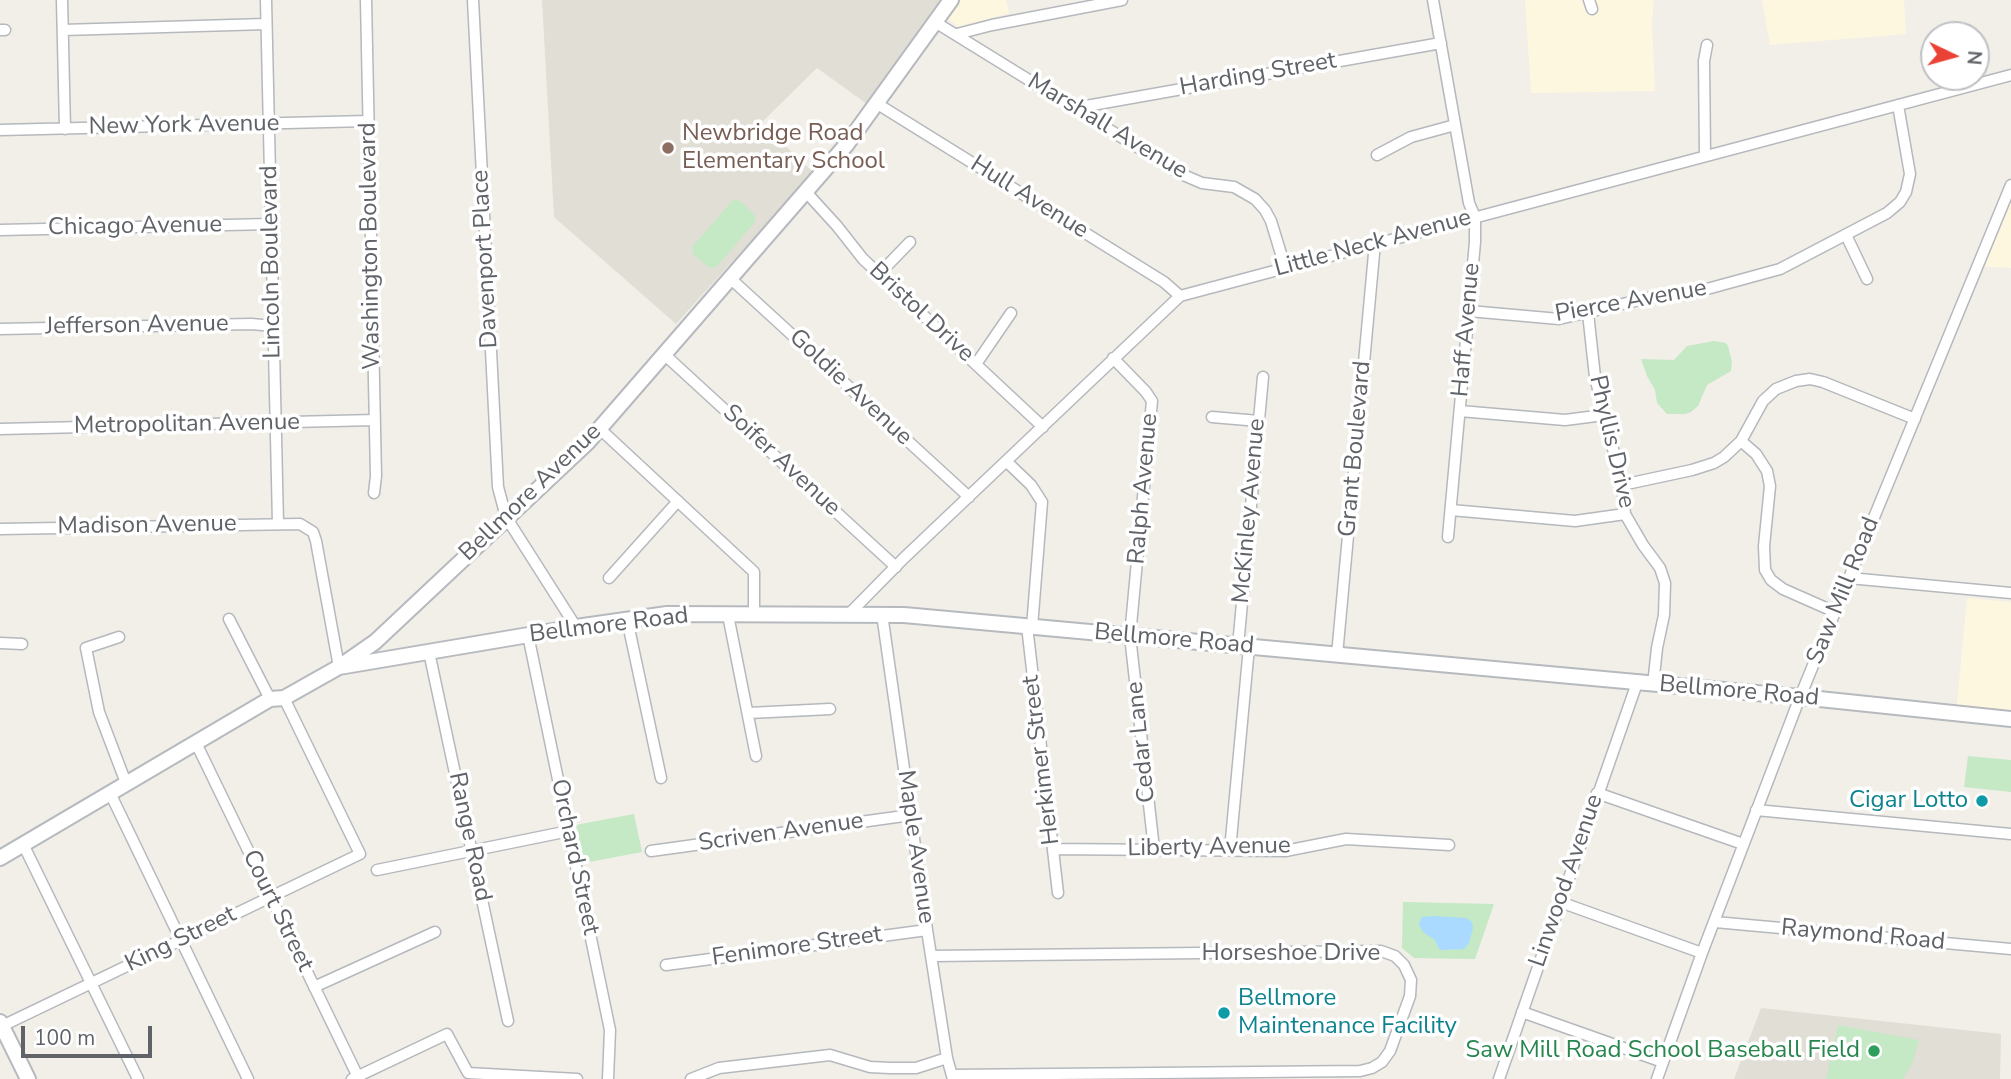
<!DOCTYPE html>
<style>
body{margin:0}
#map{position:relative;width:2011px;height:1079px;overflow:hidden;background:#f1efe8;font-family:"Nunito Sans",sans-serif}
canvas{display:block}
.north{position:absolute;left:1920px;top:21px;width:70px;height:70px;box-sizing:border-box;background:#fff;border:2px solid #bfc1c3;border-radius:50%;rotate:95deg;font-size:19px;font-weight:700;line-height:28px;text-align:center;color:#5f6368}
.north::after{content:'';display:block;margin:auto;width:24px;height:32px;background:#ea4335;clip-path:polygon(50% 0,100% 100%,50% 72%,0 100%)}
.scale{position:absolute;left:21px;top:1026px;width:131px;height:32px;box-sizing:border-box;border:4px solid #5f6368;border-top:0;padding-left:9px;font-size:21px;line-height:24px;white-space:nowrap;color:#5f6368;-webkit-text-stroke:5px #fff;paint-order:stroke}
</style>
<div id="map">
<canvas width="2011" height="1079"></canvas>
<div class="north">N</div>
<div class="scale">100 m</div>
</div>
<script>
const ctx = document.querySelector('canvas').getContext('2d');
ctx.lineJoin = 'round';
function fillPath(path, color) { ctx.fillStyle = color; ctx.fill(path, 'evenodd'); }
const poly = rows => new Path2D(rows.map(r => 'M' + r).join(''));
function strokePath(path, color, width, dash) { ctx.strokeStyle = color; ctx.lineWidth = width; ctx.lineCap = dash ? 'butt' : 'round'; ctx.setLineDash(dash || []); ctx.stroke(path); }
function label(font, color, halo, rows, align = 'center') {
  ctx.font = font + ' "Nunito Sans",sans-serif'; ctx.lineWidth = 7; ctx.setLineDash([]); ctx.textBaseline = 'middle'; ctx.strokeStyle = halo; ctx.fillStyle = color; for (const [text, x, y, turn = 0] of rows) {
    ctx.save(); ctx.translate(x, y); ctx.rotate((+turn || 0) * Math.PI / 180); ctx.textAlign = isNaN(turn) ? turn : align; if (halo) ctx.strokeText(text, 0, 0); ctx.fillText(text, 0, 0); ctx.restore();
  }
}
fillPath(poly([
 [942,0,1006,0,1009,13,958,27,936,8],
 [1525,0,1654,0,1652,22,1655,91,1531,93],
 [1762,0,1904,0,1906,34,1770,45],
 [2011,188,2011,268,1979,266],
 [1967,598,2011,602,2011,719,1956,714]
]), '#fef7e0');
fillPath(poly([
 [542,0,942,0,867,104,817,68,761,123,813,172,676,324,554,217],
 [1761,1008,2001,1034,2000,1079,1734,1079]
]), '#e1ded6');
fillPath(poly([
 [733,200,737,200,742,202,756,217,755,222,718,265,713,268,708,267,693,254,692,247],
 [1714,341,1726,343,1728,346,1732,362,1731,371,1707,385,1698,406,1691,412,1685,414,1667,414,1657,403,1655,390,1647,376,1641,359,1674,360,1687,346],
 [1968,756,2011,760,2011,792,1964,787],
 [634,814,642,852,584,863,576,825],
 [1403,902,1494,904,1475,959,1414,958,1402,948],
 [1838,1025,1919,1040,1913,1062,1903,1079,1826,1079]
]), '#c5e8c5');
fillPath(poly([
 [1433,916,1466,918,1472,922,1473,928,1469,943,1464,949,1440,950,1434,939,1424,933,1419,925,1420,920,1422,917]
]), '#aadaff');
const street = poly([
 [62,0,65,129],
 [266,0,278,523],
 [366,0,376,476,374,493],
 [473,0,498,487,506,517,576,627],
 [1433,0,1469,203,1475,217,1475,242,1448,537],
 [1589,0,1592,9],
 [935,22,1181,174,1202,183,1234,187,1255,199,1265,210,1271,221,1285,267],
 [0,30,5,30],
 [63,30,266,24],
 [957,34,992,25,1122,0],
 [876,103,1164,282,1180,296],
 [1075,108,1441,43],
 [0,130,368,121],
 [1377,155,1411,137,1455,125],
 [1705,156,1704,61,1707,45],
 [806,192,837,226,863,259,1043,427],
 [0,230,271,224],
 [1846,235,1867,279],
 [879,274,910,242],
 [731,279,969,497],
 [1469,311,1559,319,1652,297,1685,295,1780,269,1887,213,1900,202,1906,192,1910,174,1898,105],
 [1588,313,1595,377,1622,485,1625,514,1643,545,1660,568,1665,583,1664,615,1657,648,1653,685],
 [0,329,251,324,274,326],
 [665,355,896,567],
 [1113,358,1146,392,1152,401,1130,636,1154,849],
 [976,364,1011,313],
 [1460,411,1565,420,1604,415],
 [1212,417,1259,421],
 [0,429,375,420],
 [600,429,754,572,754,614],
 [1741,441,1756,454,1767,471,1770,486,1764,546,1765,570,1771,580,1783,589,1835,612],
 [1006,461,1031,485,1042,502,1032,627],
 [1622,485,1692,470,1714,463,1724,457,1741,441,1763,401,1776,389,1796,381,1810,379,1823,382,1915,419],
 [1451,510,1575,521,1625,514],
 [0,529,300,524,313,532,316,541,339,667],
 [609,578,678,501],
 [1849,578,2011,593],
 [882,614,927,930,947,1058,953,1079],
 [728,615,756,756],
 [848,615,904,558,1180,296,2011,75],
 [229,619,270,699],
 [627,619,661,778],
 [1027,626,1058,893],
 [528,635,610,1030,608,1079],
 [119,637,86,648,99,712,126,783],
 [0,643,22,644],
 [1238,646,1263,377],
 [429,652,508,1021],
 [1337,655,1375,243],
 [749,713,830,709],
 [196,743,359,1079],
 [110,793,248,1079],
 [1597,793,1743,844],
 [1756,810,2011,834],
 [23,844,138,1079],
 [1053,849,1285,851,1346,839,1449,845],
 [1230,850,1249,647],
 [651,851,911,815],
 [377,870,569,831],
 [1560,902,1702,953],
 [1715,922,2011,949],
 [931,956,1381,951,1395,956,1404,965,1411,980,1410,996,1390,1051,1382,1062,1372,1068,1360,1071,952,1075],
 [666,965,927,930],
 [314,987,435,932],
 [1522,1012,1663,1062],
 [2,1026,360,854,284,698],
 [352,1079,447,1034,468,1073,577,1079],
 [691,1079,719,1068,830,1055,870,1067,890,1068,916,1068,947,1058],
 [1499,1079,1637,683],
 [1657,1079,1702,953,1800,697,2011,185]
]);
const secondary = poly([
 [339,667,576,627,667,614,904,615,1800,697,2011,719],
 [0,858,270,699,284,698,339,667,375,642,587,443,847,144,951,0],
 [0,1022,28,1079]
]);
strokePath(street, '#b5b8bc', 13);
strokePath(secondary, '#b6babf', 18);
strokePath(street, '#fff', 10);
strokePath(secondary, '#fff', 14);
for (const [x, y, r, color] of [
 [668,148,7,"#8d6e63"],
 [1982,801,7,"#0f9aa8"],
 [1224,1013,7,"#0f9aa8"],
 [1874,1051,7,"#2e9e5b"]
]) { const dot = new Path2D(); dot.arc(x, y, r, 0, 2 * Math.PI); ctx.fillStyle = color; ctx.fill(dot); strokePath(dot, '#fff', 2.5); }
label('24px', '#5f6368', '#fff', [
 ["Harding Street",1258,75,-10],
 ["New York Avenue",184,126,-1],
 ["Marshall Avenue",1107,127,31],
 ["Hull Avenue",1029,198,32],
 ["Chicago Avenue",135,227,-1],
 ["Little Neck Avenue",1373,244,-15],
 ["Washington Boulevard",371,246,-91],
 ["Davenport Place",486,259,-93],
 ["Lincoln Boulevard",272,262,-91],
 ["Pierce Avenue",1631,302,-10],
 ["Bristol Drive",921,313,43],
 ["Jefferson Avenue",137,326,-1],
 ["Haff Avenue",1467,330,-85],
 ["Goldie Avenue",850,388,43],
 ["Metropolitan Avenue",187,425,-1],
 ["Phyllis Drive",1611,442,77],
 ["Grant Boulevard",1356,449,-85],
 ["Soifer Avenue",781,461,43],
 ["Ralph Avenue",1144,489,-85],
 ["Bellmore Avenue",531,493,-44],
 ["McKinley Avenue",1250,511,-85],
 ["Madison Avenue",147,526,-1],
 ["Saw Mill Road",1844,591,-68],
 ["Bellmore Road",609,626,-7],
 ["Bellmore Road",1174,640,5],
 ["Bellmore Road",1739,692,5],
 ["Cedar Lane",1142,742,-96],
 ["Herkimer Street",1042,760,-97],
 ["Scriven Avenue",781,833,-8],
 ["Range Road",469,837,78],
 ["Maple Avenue",915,847,82],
 ["Liberty Avenue",1209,848,-1],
 ["Orchard Street",574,857,78],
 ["Linwood Avenue",1567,881,-71],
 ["Court Street",277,911,64],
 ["Raymond Road",1863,936,5],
 ["King Street",181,940,-26],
 ["Fenimore Street",797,947,-8],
 ["Horseshoe Drive",1291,954]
]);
label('24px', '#785e54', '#fff', [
 ["Newbridge Road",682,134],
 ["Elementary School",682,162]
], 'left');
label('24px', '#0d838f', '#fff', [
 ["Cigar Lotto",1968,801],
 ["Bellmore",1238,999,"left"],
 ["Maintenance Facility",1238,1027,"left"]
], 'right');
label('24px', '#27864d', '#fff', [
 ["Saw Mill Road School Baseball Field",1860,1051]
], 'right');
</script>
